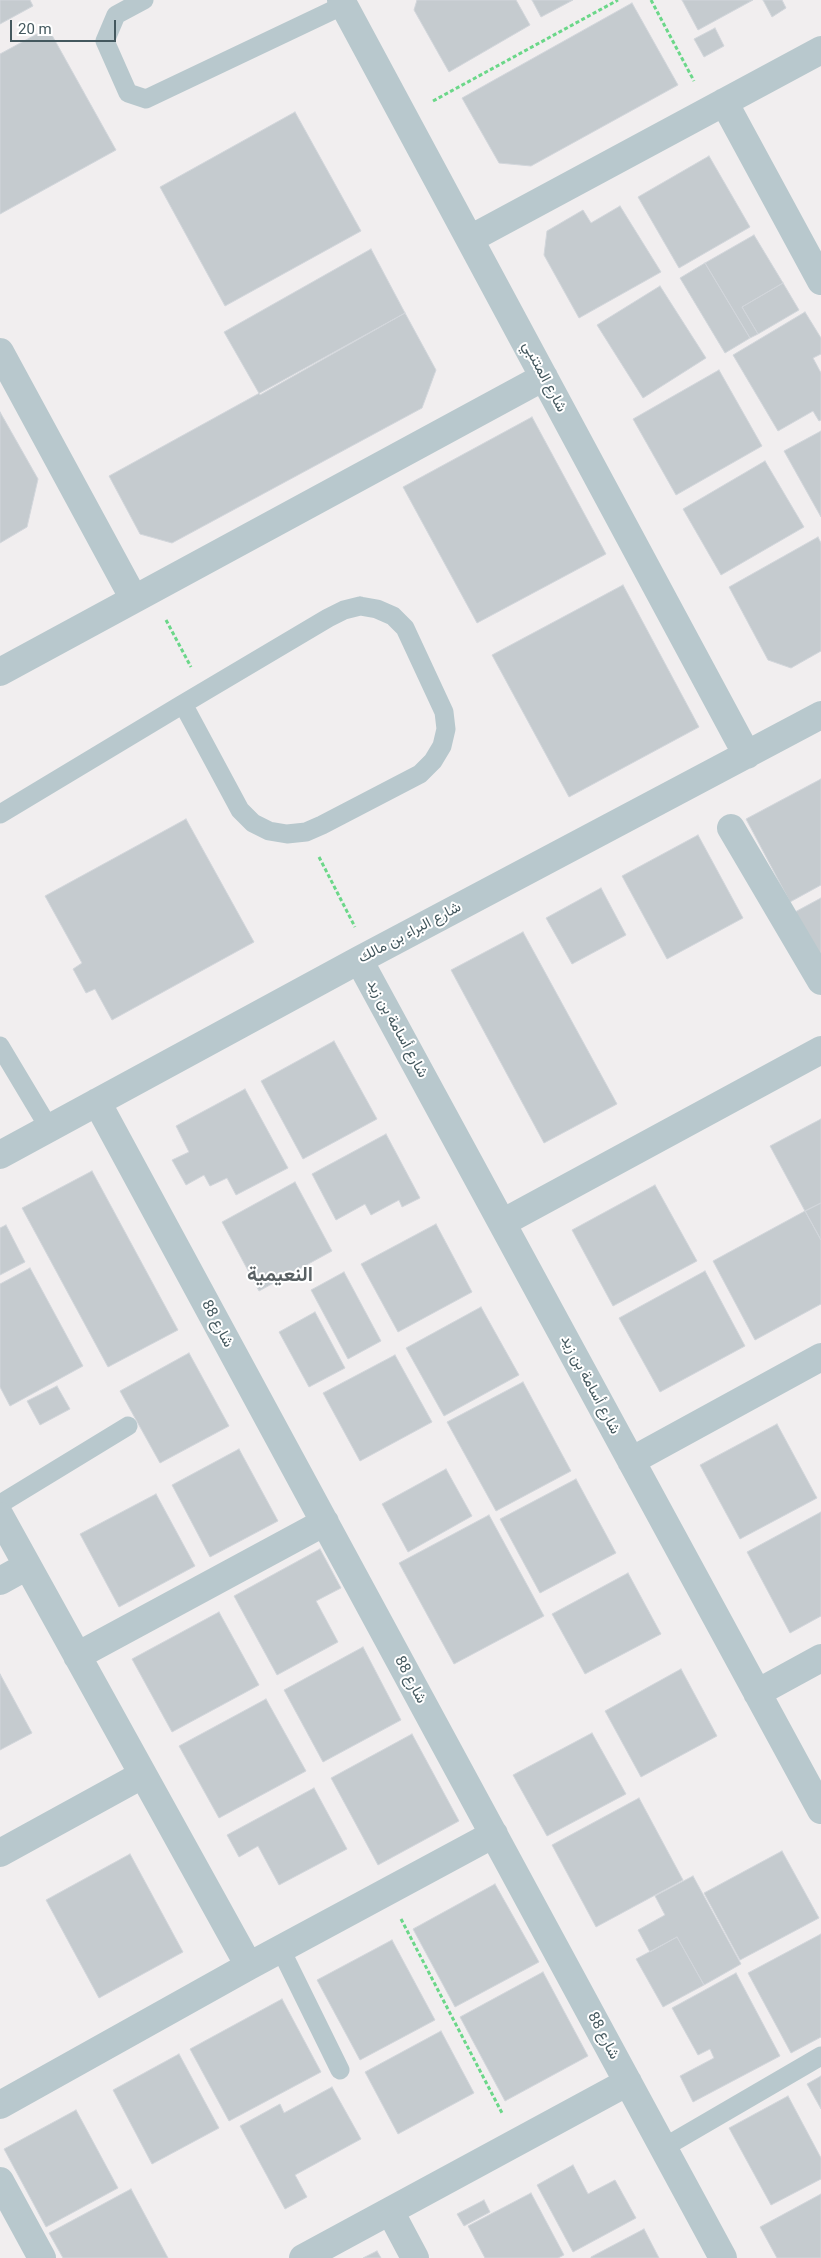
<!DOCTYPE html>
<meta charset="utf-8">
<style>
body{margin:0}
#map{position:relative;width:821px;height:2258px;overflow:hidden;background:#f1eeef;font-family:Roboto,sans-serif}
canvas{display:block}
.scale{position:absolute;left:10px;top:20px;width:106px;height:22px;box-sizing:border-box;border:2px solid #44585e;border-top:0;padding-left:6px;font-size:15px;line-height:18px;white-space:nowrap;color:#44585e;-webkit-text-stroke:4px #fff;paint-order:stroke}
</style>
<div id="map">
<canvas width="821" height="2258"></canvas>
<div class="scale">20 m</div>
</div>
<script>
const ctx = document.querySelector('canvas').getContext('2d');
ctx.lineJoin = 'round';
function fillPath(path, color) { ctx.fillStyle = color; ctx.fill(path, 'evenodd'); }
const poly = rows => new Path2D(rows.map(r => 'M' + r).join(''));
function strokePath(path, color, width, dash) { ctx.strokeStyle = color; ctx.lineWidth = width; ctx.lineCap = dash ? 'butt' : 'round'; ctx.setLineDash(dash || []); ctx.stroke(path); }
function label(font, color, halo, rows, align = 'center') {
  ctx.font = font + ' Roboto,Vazirmatn,sans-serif'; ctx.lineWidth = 4; ctx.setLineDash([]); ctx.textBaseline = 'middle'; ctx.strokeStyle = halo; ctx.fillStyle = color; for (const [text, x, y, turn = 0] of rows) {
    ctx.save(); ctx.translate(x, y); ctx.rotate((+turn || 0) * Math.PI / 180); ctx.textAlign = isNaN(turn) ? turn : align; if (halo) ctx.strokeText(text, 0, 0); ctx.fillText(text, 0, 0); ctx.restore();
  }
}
const building = poly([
 [0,0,30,0,33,6,0,24,0,0],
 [417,0,516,0,530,25,449,72,414,10,417,0],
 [532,0,573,0,541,17,532,0],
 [682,0,753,0,698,30,682,0],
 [763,0,782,0,786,8,772,17,763,0],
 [632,3,678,85,531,166,499,163,462,98,632,3],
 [48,28,116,150,0,214,0,54,48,28],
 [715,28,724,46,704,57,694,39,715,28],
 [295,112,361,231,225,306,160,187,295,112],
 [709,156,750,227,679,268,638,197,709,156],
 [620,206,661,272,579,318,544,255,547,231,583,210,591,223,620,206],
 [754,235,783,283,742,307,758,334,750,338,705,263,754,235],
 [371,249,405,313,260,395,224,332,371,249],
 [705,263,750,338,725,353,680,278,705,263],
 [783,283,799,310,758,334,742,307,783,283],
 [660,286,706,358,643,398,597,325,660,286],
 [805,312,821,338,821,354,813,358,821,373,821,420,819,421,813,411,778,431,733,355,805,312],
 [405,313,436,370,422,408,172,543,140,534,109,476,405,313],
 [719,370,762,446,676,495,633,419,719,370],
 [0,412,38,479,27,527,0,543,0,412],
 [532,417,606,554,477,623,403,487,532,417],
 [821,431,821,517,784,451,821,431],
 [765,461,804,527,721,575,683,509,765,461],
 [818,537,821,543,821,651,791,668,768,660,729,587,818,537],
 [623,585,699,727,569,797,492,655,623,585],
 [821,779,821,885,790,902,746,819,821,779],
 [186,819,254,942,112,1020,95,989,86,993,73,969,82,963,45,896,186,819],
 [698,835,743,918,667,959,622,876,698,835],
 [601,888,626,935,572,964,546,918,601,888],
 [821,898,821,961,795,912,821,898],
 [523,932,617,1104,544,1143,451,970,523,932],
 [334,1041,377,1119,303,1159,261,1081,334,1041],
 [245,1089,288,1168,236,1195,227,1178,210,1186,204,1175,186,1185,172,1160,189,1152,176,1126,245,1089],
 [821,1119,821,1203,805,1211,770,1146,821,1119],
 [386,1134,420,1198,402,1207,399,1200,371,1215,365,1204,336,1220,312,1174,386,1134],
 [92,1171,178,1330,108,1367,22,1208,92,1171],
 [295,1182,332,1251,259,1291,222,1222,295,1182],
 [655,1185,697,1261,613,1306,572,1230,655,1185],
 [821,1203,821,1240,805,1211,821,1203],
 [805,1211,821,1240,821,1304,755,1340,713,1261,805,1211],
 [436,1224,472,1292,398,1332,361,1264,436,1224],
 [6,1225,25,1262,0,1275,0,1228,6,1225],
 [30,1268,83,1366,10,1406,0,1387,0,1284,30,1268],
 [705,1271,745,1346,660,1392,619,1318,705,1271],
 [344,1272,381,1341,348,1359,311,1290,344,1272],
 [481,1307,519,1375,444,1416,406,1348,481,1307],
 [315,1312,345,1368,309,1387,279,1332,315,1312],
 [189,1353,229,1426,160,1463,120,1391,189,1353],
 [395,1355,432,1422,360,1461,323,1393,395,1355],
 [523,1382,571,1471,496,1511,447,1422,523,1382],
 [57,1386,70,1409,40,1425,27,1401,57,1386],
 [777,1424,817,1498,740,1539,700,1465,777,1424],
 [239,1449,278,1521,210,1557,172,1485,239,1449],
 [446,1469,472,1516,408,1552,382,1504,446,1469],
 [576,1479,616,1553,540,1593,500,1519,576,1479],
 [156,1494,195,1566,119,1607,80,1534,156,1494],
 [821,1512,821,1616,790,1633,747,1552,821,1512],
 [489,1515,544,1616,454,1664,399,1563,489,1515],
 [320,1549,341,1588,316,1601,338,1642,277,1675,234,1596,320,1549],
 [628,1573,661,1634,585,1674,552,1614,628,1573],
 [219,1612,259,1685,172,1732,132,1659,219,1612],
 [363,1647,401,1720,323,1762,284,1690,363,1647],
 [681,1669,717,1736,641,1777,605,1711,681,1669],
 [0,1674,32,1733,0,1750,0,1674],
 [266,1699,306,1771,219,1818,179,1746,266,1699],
 [592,1733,626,1794,547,1836,513,1775,592,1733],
 [412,1734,459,1821,378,1865,331,1778,412,1734],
 [314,1788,347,1849,279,1885,258,1846,239,1857,227,1835,314,1788],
 [639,1798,683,1880,596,1927,552,1845,639,1798],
 [782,1851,819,1918,740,1960,704,1893,782,1851],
 [130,1854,183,1952,99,1998,46,1900,130,1854],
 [693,1876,741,1964,704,1985,677,1937,650,1952,638,1930,665,1915,655,1896,693,1876],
 [495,1884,539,1962,455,2007,413,1929,495,1884],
 [821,1934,821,2037,791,2053,748,1973,821,1934],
 [677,1937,704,1985,663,2007,636,1959,677,1937],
 [392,1940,435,2020,360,2060,317,1980,392,1940],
 [543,1972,588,2056,505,2101,460,2017,543,1972],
 [736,1973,780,2056,693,2102,680,2076,714,2058,710,2049,698,2055,672,2008,736,1973],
 [282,1999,321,2072,229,2121,190,2049,282,1999],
 [441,2031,474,2093,398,2134,365,2072,441,2031],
 [179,2054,219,2128,152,2164,113,2090,179,2054],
 [821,2076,821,2109,807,2084,821,2076],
 [332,2087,361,2139,295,2175,307,2197,285,2209,240,2126,280,2104,284,2113,332,2087],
 [788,2096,821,2158,821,2179,771,2205,729,2128,788,2096],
 [76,2110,118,2188,46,2227,4,2149,76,2110],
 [573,2165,588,2194,615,2180,636,2218,573,2252,537,2185,573,2165],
 [131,2189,168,2258,63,2258,49,2233,131,2189],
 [531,2193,564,2255,558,2258,485,2258,468,2226,531,2193],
 [821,2194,821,2258,777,2258,760,2227,821,2194],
 [484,2200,490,2212,464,2226,457,2214,484,2200],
 [644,2229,659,2258,591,2258,591,2257,644,2229],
 [377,2251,381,2258,363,2258,377,2251]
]);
fillPath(building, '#c5cbcf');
strokePath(building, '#d2d6db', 1);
strokePath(poly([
 [651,0,694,81],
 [433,101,618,0],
 [166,620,191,667],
 [319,857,355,927],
 [401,1919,502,2113]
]), '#6bd789', 3, [4, 2.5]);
strokePath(poly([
 [144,0,116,15,105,41,128,93,146,99,344,5],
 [360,606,377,609,393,616,405,628,444,712,446,729,442,746,433,761,420,774,322,825,306,832,287,834,269,831,253,823,240,810,183,704,328,618,344,610,360,606],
 [0,814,183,704],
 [0,1046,49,1128],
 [0,1504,128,1426],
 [281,1950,340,2070],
 [663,2148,821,2056]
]), '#b8c8cd', 19);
strokePath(poly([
 [341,0,747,755],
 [724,102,821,281],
 [470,239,821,50],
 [0,352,134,599],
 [0,672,544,377],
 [731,828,821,981],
 [359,960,821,1810],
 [97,1102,723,2258],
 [0,1155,359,960,821,715],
 [502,1223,821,1050],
 [631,1461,821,1357],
 [0,1516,249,1966],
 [0,1581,27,1566],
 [77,1656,325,1522],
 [757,1693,821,1658],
 [0,1853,142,1775],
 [0,2105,249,1966,494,1834],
 [0,2181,42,2258],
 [390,2211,415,2258],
 [303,2258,628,2082]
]), '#b8c8cd', 28);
label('15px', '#44585e', '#fff', [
 ["شارع المتنبي",544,377,62],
 ["شارع البراء بن مالك",410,933,-28],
 ["شارع أسامة بن زيد",397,1029,61],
 ["شارع 88",217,1324,62],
 ["شارع أسامة بن زيد",590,1385,62],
 ["شارع 88",410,1680,62],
 ["شارع 88",603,2036,62]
]);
label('bold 20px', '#5a6164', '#fff', [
 ["النعيمية",280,1276]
]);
</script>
